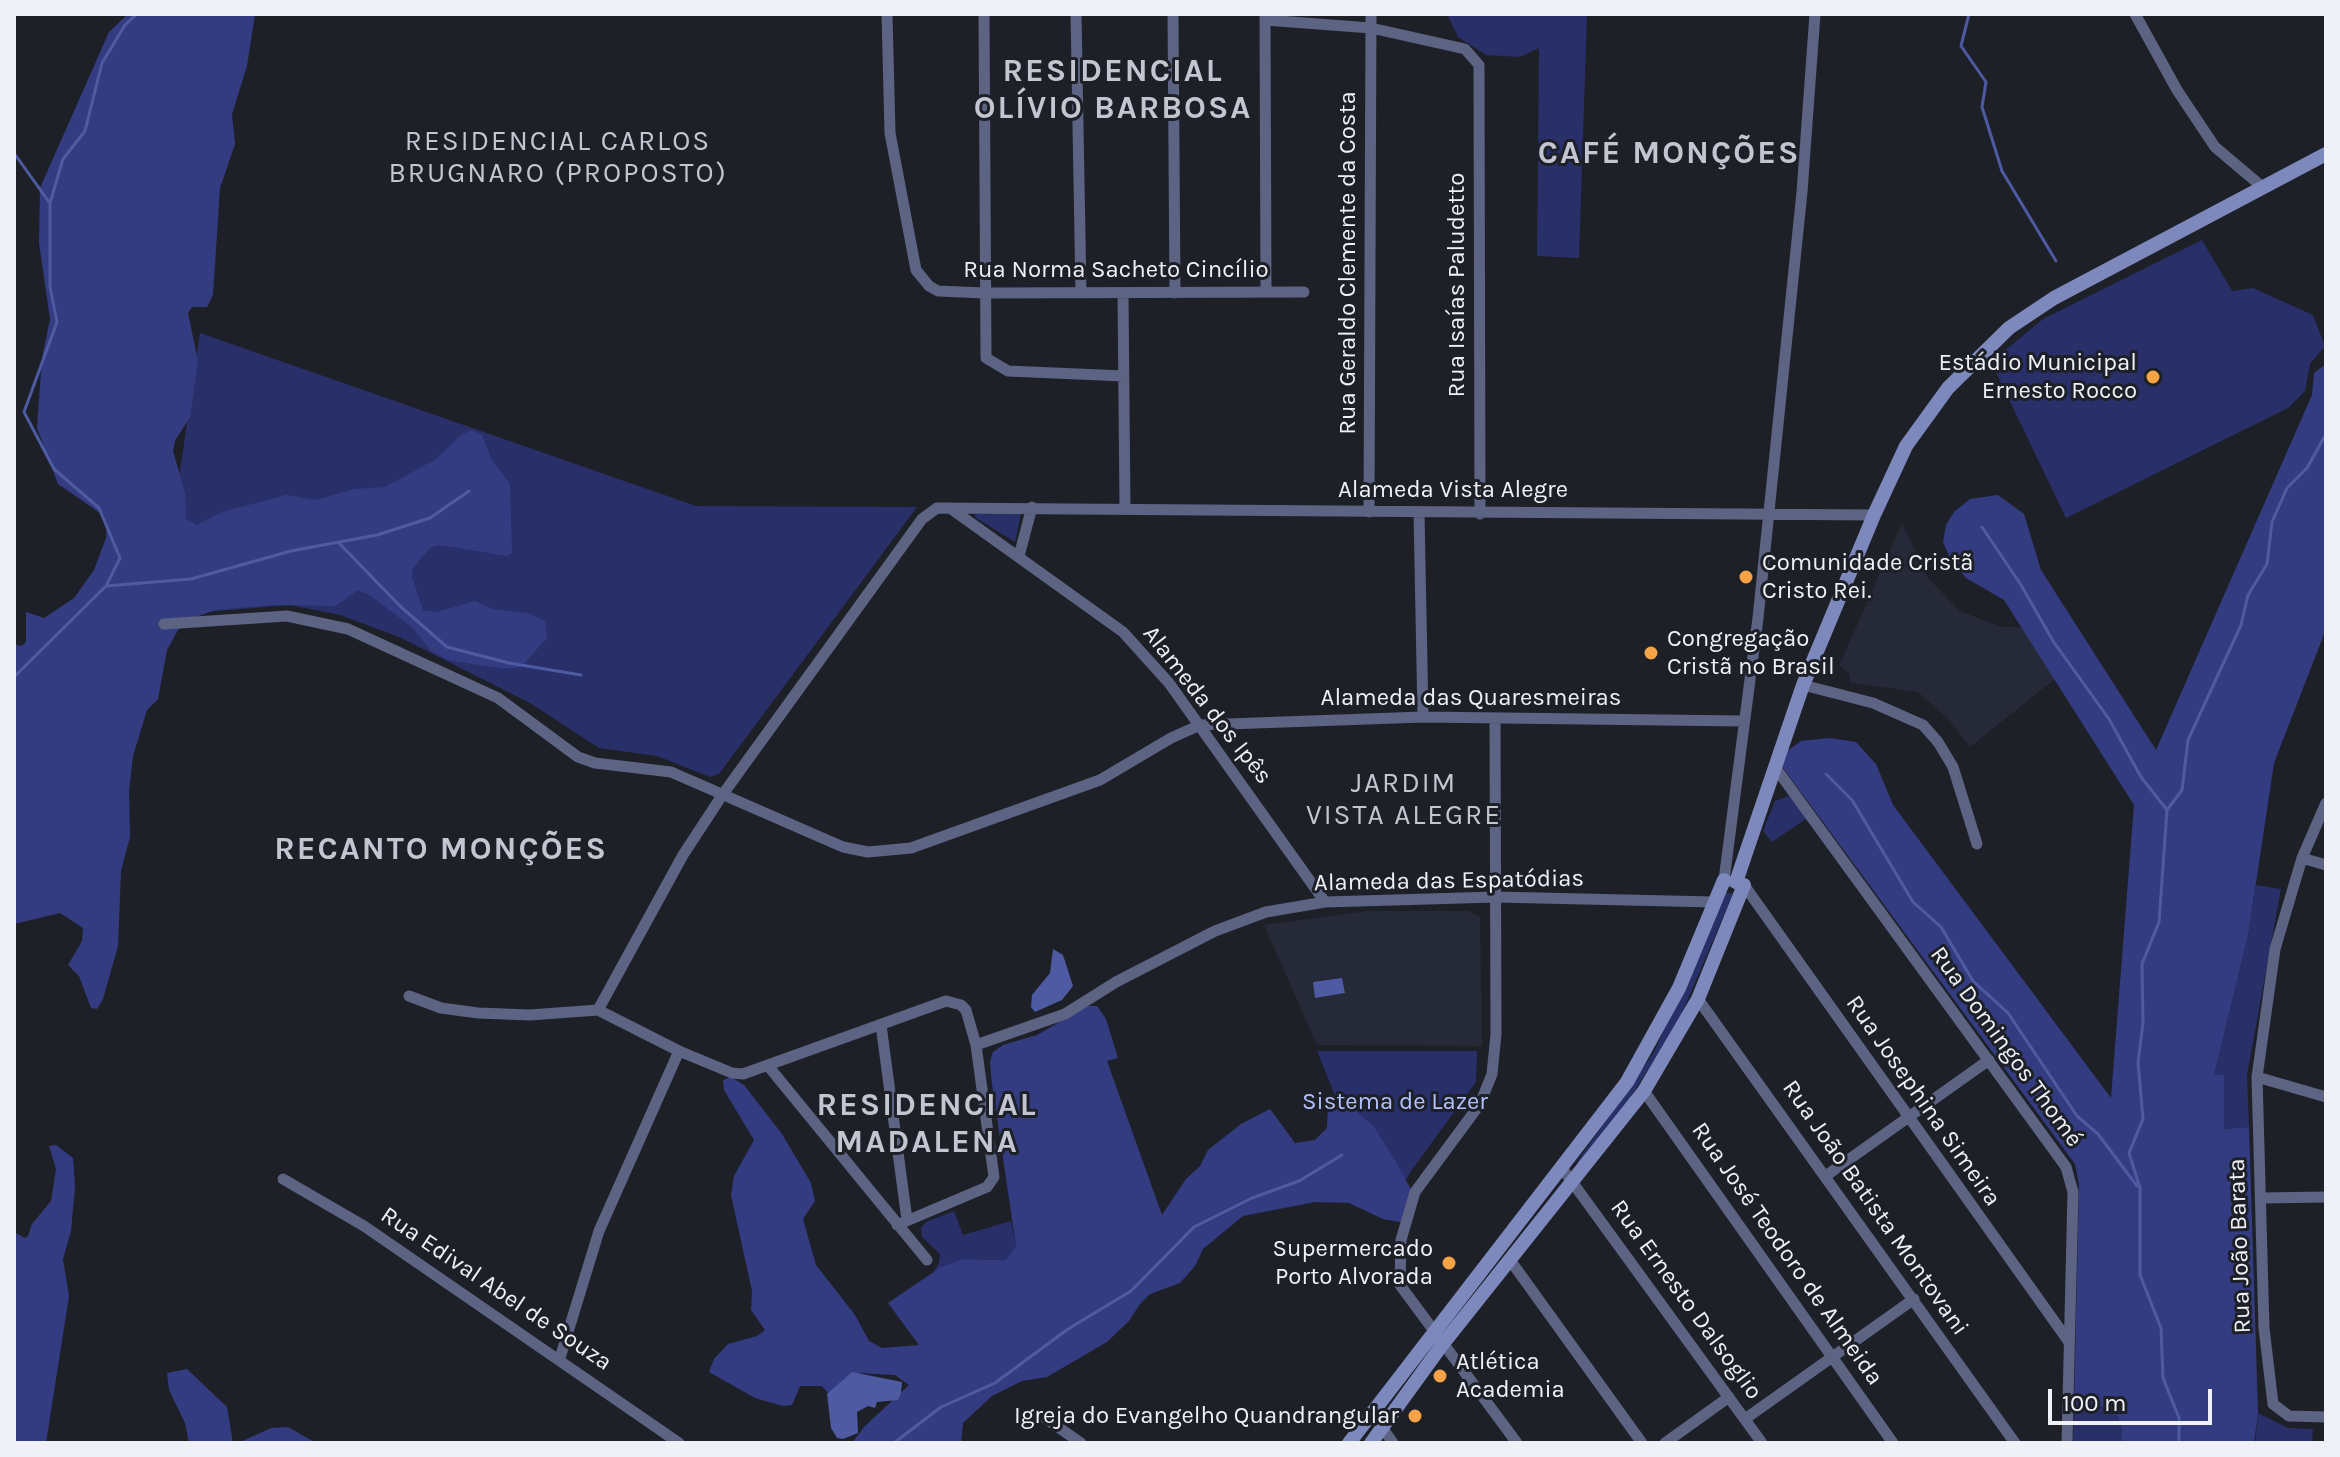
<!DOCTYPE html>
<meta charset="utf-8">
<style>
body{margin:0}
#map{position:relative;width:2340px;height:1457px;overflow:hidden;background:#1e2028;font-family:Karla,sans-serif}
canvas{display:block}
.frame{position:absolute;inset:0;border:16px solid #eff1f6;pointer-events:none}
.scale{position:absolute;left:2048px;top:1389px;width:164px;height:36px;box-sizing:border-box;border:4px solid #eff1f6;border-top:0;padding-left:10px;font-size:24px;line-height:28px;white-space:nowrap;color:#eff1f6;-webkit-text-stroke:6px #1e2028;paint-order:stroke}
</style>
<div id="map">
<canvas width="2340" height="1457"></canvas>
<div class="frame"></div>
<div class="scale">100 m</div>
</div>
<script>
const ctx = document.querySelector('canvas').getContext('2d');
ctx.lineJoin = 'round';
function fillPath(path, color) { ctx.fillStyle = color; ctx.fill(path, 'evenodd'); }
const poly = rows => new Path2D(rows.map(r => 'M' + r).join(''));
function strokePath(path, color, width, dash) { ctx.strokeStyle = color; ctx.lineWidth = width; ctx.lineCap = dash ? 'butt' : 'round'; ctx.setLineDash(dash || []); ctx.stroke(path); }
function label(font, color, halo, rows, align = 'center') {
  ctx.font = font + ' Karla,sans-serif'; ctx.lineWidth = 6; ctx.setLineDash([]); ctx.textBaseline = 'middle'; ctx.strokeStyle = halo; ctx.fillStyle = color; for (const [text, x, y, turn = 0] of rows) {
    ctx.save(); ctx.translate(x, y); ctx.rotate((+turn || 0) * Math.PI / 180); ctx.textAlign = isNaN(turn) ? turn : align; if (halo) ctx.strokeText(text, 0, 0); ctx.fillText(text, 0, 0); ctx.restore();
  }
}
fillPath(poly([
 [1902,523,1928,578,1960,611,2001,627,2029,627,2061,674,1970,747,1949,720,1918,692,1851,683,1849,673,1839,666],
 [1367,911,1468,911,1480,917,1482,1046,1317,1045,1264,925]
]), '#262937');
fillPath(poly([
 [1447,14,1587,14,1579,258,1537,256,1539,48,1520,57,1486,55,1458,37],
 [2202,240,2232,291,2253,288,2313,315,2325,346,2310,364,2305,391,2288,408,2066,518,1991,362,2043,319],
 [200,333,696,506,917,507,719,774,710,777,657,756,599,748,530,703,399,637,340,615,290,605,159,616],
 [974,514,1021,514,1015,542,976,518],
 [1789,796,1807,818,1772,842,1763,831,1775,801],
 [2256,885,2281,889,2247,1075,2249,1127,2224,1129,2224,1076,2214,1075,2248,936],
 [1726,893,1732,893,1732,896,1679,1020,1622,1111,1581,1167,1577,1162,1654,1052],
 [1317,1051,1477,1051,1476,1082,1411,1171,1385,1219],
 [954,1211,963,1235,1011,1221,1016,1246,1007,1260,963,1259,933,1272,939,1263,940,1254,922,1237,921,1228,926,1222],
 [2084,1401,2115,1411,2122,1427,2122,1443,2073,1443,2074,1405],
 [2258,1413,2288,1428,2313,1429,2312,1443,2255,1443]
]), '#282f69');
fillPath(poly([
 [128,14,255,14,247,66,232,114,235,144,220,188,213,295,207,307,192,307,188,313,198,361,190,417,175,441,173,451,185,493,186,519,197,525,222,512,286,495,316,500,354,489,385,487,436,459,461,435,472,430,482,435,492,460,510,484,512,553,507,556,439,545,430,548,413,568,412,577,423,610,437,612,475,601,492,609,528,613,545,621,547,638,521,667,504,669,448,660,431,651,413,628,371,596,358,590,335,606,272,605,215,610,196,617,178,630,167,650,158,699,147,710,133,756,129,791,130,837,121,871,118,946,103,999,97,1009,91,1008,79,976,68,965,82,941,83,928,60,913,14,924,14,644,22,646,26,642,26,612,44,618,74,598,94,570,106,538,107,525,103,515,58,484,37,428,42,358,50,319,39,243,40,188,109,32],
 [2326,364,2326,629,2274,763,2248,936,2214,1075,2224,1075,2224,1129,2249,1127,2258,1413,2254,1443,2122,1443,2122,1427,2115,1411,2085,1401,2074,1405,2079,1185,2075,1164,1781,765,1786,752,1801,741,1829,738,1856,742,1876,764,1893,805,2111,1098,2134,805,2004,600,1966,578,1950,558,1943,542,1946,525,1954,512,1970,499,1998,495,2024,514,2041,570,2156,750,2312,395,2314,373],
 [1087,1006,1097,1006,1106,1019,1118,1058,1107,1061,1162,1215,1186,1179,1200,1166,1208,1150,1241,1124,1270,1109,1295,1143,1315,1140,1327,1128,1328,1109,1348,1104,1374,1127,1395,1160,1414,1195,1415,1212,1400,1222,1383,1219,1349,1203,1315,1202,1243,1216,1203,1249,1195,1266,1180,1283,1150,1294,1140,1304,1129,1321,1107,1342,1047,1377,1022,1381,992,1396,963,1423,961,1443,852,1443,864,1427,909,1385,895,1375,859,1373,830,1395,822,1386,800,1386,792,1405,783,1406,755,1398,709,1372,714,1359,728,1344,757,1336,765,1330,751,1310,752,1291,731,1195,734,1176,754,1140,724,1090,723,1080,731,1077,744,1085,782,1134,811,1183,815,1201,803,1219,816,1265,855,1315,869,1341,882,1348,919,1345,888,1303,941,1267,963,1259,1006,1260,1016,1246,992,1084,990,1062,993,1052,1003,1045,1037,1035],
 [56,1145,73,1158,75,1187,71,1231,63,1259,69,1296,46,1443,14,1443,14,1232,25,1238,28,1236,32,1224,51,1201,56,1169,49,1146],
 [187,1369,227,1407,233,1443,189,1443,185,1423,169,1390,167,1373],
 [288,1427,316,1443,238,1443,271,1428]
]), '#343c81');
fillPath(poly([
 [1053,949,1063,955,1073,986,1062,1000,1035,1012,1031,1007,1032,995,1050,973],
 [1342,978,1345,993,1315,998,1313,982],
 [852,1372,902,1382,901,1393,898,1400,877,1402,875,1408,868,1406,857,1412,858,1433,843,1439,837,1438,831,1428,827,1394]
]), '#4e5aa2');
strokePath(poly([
 [1969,14,1961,46,1986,82,1982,107,2002,171,2056,261],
 [14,153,49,202],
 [1982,527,2021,585,2053,641,2109,719,2141,777,2167,810],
 [338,542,401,607,447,647,509,663,581,675],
 [106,586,191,579,291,551,377,535,430,518,469,491],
 [14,677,106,586,120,558,99,508,54,469,24,412,57,322,50,287,50,203,63,159,85,131,102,63,125,25,137,14],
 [1826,774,1852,800,1913,902,1941,927,1973,981,2008,1013,2077,1116,2098,1134,2137,1186],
 [894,1443,941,1407,995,1383,1068,1329,1131,1291,1194,1227,1252,1198,1299,1181,1342,1155],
 [2179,1443,2179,1418,2163,1378,2161,1328,2140,1275,2140,1188,2129,1153,2143,1119,2138,1062,2143,1023,2142,964,2159,922,2167,810,2182,790,2188,740,2241,625,2248,595,2267,564,2272,522,2287,488,2307,468,2326,434]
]), '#4e5aa2', 3);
strokePath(poly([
 [887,14,890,133,916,270,929,286,938,291,984,293,1304,292],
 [984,14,986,358,1008,371,1124,376],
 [1076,14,1081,293],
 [1173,14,1175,293],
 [1265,14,1266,292],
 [1815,14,1802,192,1758,618,1724,880,1744,885,2069,1342],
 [2135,14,2177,90,2215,147,2260,185],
 [1265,20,1371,28,1465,49,1479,65,1480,514],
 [1123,293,1125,509],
 [950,508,1123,632,1169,683,1325,902],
 [1369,512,1371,14],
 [1419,513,1423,717],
 [1019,556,1032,507],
 [164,624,287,616,348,629,498,698,578,757,595,763,671,772,843,847,868,852,911,848,1100,780,1171,738,1200,725,1423,717,1743,721],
 [1803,685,1873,703,1923,725,1938,742,1953,767,1977,844],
 [1495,719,1496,1034,1492,1074,1480,1104,1415,1192,1401,1240,1400,1285,1517,1443],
 [1775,767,2066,1167,2073,1192,2067,1443],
 [2326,803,2302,858,2275,949,2257,1077,2264,1328,2273,1404,2289,1416,2326,1417],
 [2302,858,2326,865],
 [409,996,441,1008,478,1013,530,1015,598,1010],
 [1698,999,2015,1443],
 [598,1010,683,855,723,794,922,519,937,508,1874,515],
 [598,1010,679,1051,732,1073,743,1074,946,1001,961,1005,966,1010,976,1045,994,1177,987,1187,897,1225],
 [881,1025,907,1220],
 [976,1045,1065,1014,1116,982,1215,931,1266,912,1325,902,1496,897,1714,902],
 [769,1067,927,1260],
 [2257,1077,2326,1097],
 [1644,1091,1893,1443],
 [1562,1168,1762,1443],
 [1827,1175,1989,1060],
 [283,1179,364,1226,679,1443],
 [2261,1198,2326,1197],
 [1510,1260,1642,1443],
 [560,1358,599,1231,679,1051],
 [1045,1418,1081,1443],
 [1745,1419,1914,1299],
 [1382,1427,1393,1443],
 [1665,1443,1729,1397]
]), '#5c6383', 11);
strokePath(poly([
 [1736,882,1803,685,1874,515,1906,446,1948,388,2009,328,2054,298,2326,154],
 [1349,1443,1627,1082,1679,988,1724,880],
 [1371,1443,1442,1345,1644,1091,1698,999,1744,885]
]), '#7d88bc', 14);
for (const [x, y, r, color] of [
 [2153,377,8,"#f6a247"],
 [1746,577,8,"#f6a247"],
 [1651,653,8,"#f6a247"],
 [1449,1263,8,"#f6a247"],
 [1440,1376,8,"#f6a247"],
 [1415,1416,8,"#f6a247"]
]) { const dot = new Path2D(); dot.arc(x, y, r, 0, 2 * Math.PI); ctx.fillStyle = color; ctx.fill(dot); strokePath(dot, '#1e2028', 3); }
label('24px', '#eff1f6', '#1e2028', [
 ["Rua Geraldo Clemente da Costa",1348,263,-90],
 ["Rua Norma Sacheto Cincílio",1116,270],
 ["Rua Isaías Paludetto",1457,285,-90],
 ["Alameda Vista Alegre",1453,490],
 ["Alameda das Quaresmeiras",1471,698],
 ["Alameda dos Ipês",1207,705,52],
 ["Alameda das Espatódias",1449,881,-1],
 ["Rua Domingos Thomé",2006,1047,54],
 ["Rua Josephina Simeira",1923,1101,55],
 ["Rua João Batista Montovani",1875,1208,55],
 ["Rua João Barata",2240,1246,-92],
 ["Rua José Teodoro de Almeida",1787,1254,55],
 ["Rua Edival Abel de Souza",496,1289,34],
 ["Rua Ernesto Dalsoglio",1686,1300,54]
]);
label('24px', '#eff1f6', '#1e2028', [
 ["Estádio Municipal",2137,363],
 ["Ernesto Rocco",2137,391],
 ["Comunidade Cristã",1762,563,"left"],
 ["Cristo Rei.",1762,591,"left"],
 ["Congregação",1667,639,"left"],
 ["Cristã no Brasil",1667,667,"left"],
 ["Supermercado",1433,1249],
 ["Porto Alvorada",1433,1277],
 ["Atlética",1456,1362,"left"],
 ["Academia",1456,1390,"left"],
 ["Igreja do Evangelho Quandrangular",1399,1416]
], 'right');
label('24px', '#b2c0fd', '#1e2028', [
 ["Sistema de Lazer",1395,1102]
]);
ctx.letterSpacing = '2px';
label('28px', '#c3c6d1', '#1e2028', [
 ["RESIDENCIAL CARLOS",558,142],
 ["BRUGNARO (PROPOSTO)",558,174],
 ["JARDIM",1404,784],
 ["VISTA ALEGRE",1404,816]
]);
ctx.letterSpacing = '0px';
ctx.letterSpacing = '2px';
label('bold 32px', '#c3c6d1', '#1e2028', [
 ["RESIDENCIAL",1113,72],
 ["OLÍVIO BARBOSA",1113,109],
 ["CAFÉ MONÇÕES",1669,154],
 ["RECANTO MONÇÕES",441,850],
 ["RESIDENCIAL",927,1106],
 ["MADALENA",927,1143]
]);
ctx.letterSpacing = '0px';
</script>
